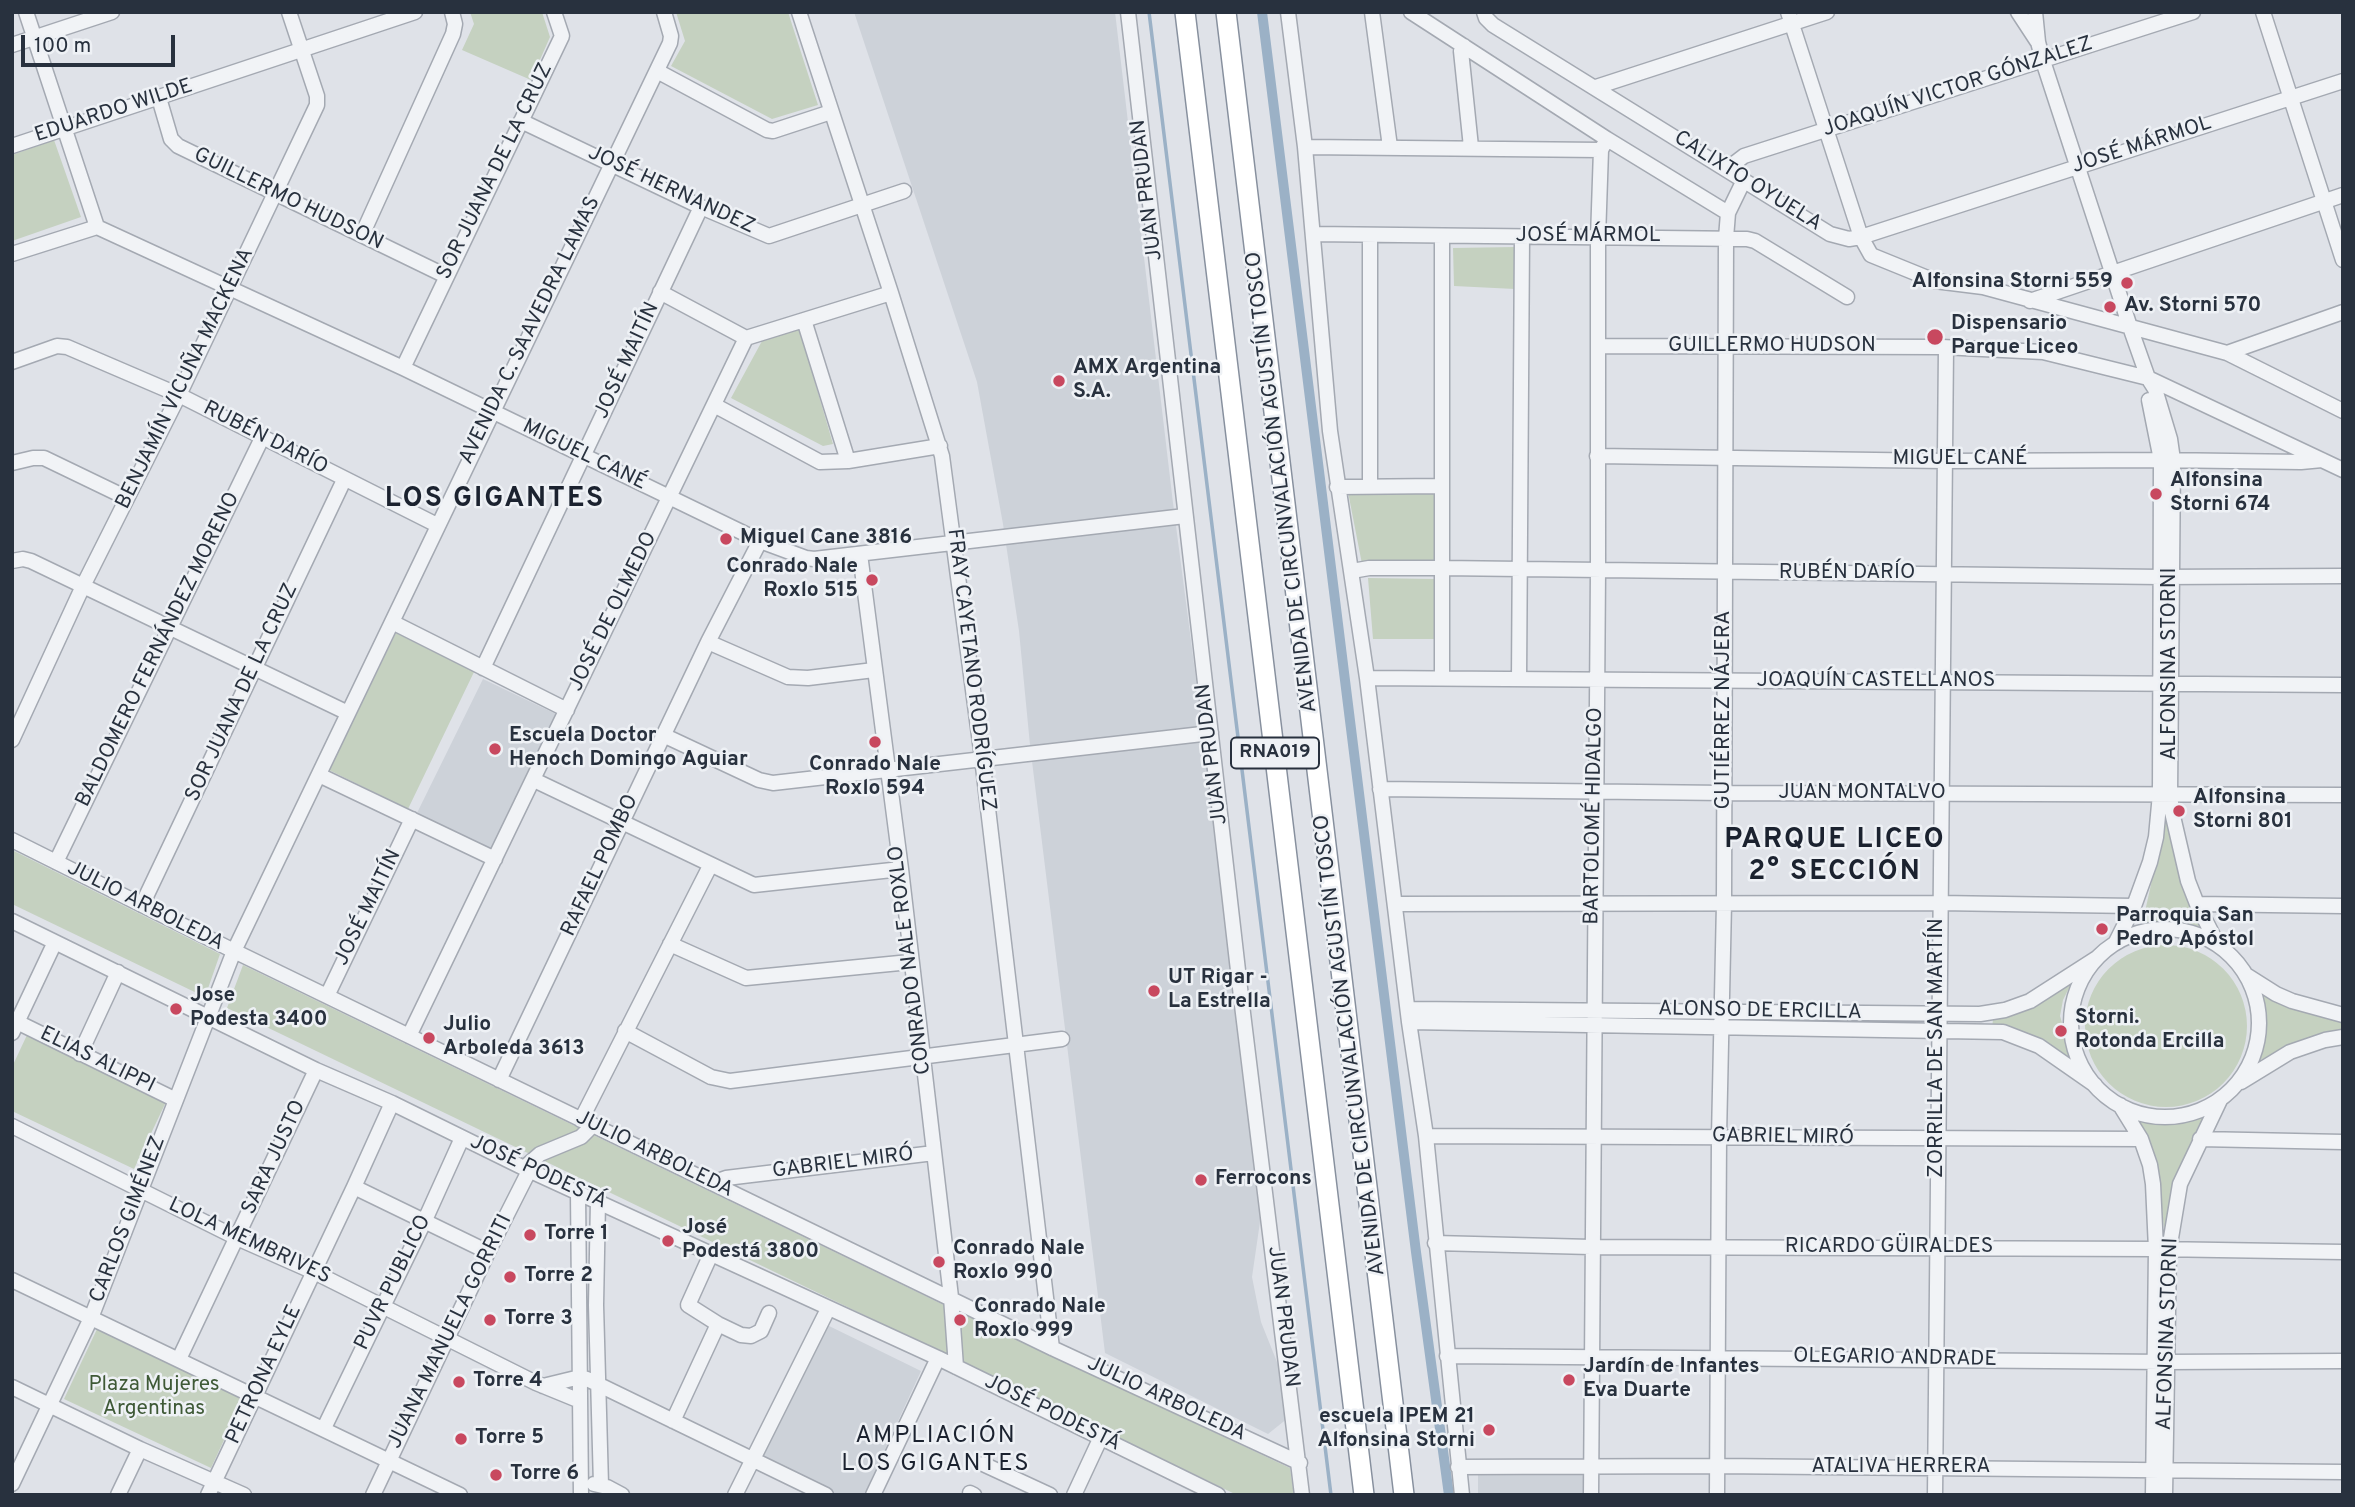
<!DOCTYPE html>
<meta charset="utf-8">
<style>
body{margin:0}
#map{position:relative;width:2355px;height:1507px;overflow:hidden;background:#dfe2e8;font-family:Overpass,sans-serif}
canvas{display:block}
.frame{position:absolute;inset:0;border:14px solid #28313e;pointer-events:none}
.scale{position:absolute;left:21px;top:35px;width:154px;height:32px;box-sizing:border-box;border:4px solid #28313e;border-top:0;padding-left:9px;font-size:21px;line-height:24px;white-space:nowrap;color:#28313e;-webkit-text-stroke:5px #eef1f5;paint-order:stroke}
</style>
<div id="map">
<canvas width="2355" height="1507"></canvas>
<div class="frame"></div>
<div class="scale">100 m</div>
</div>
<script>
const ctx = document.querySelector('canvas').getContext('2d');
ctx.lineJoin = 'round';
function fillPath(path, color) { ctx.fillStyle = color; ctx.fill(path, 'evenodd'); }
const poly = rows => new Path2D(rows.map(r => 'M' + r).join(''));
function strokePath(path, color, width, dash) { ctx.strokeStyle = color; ctx.lineWidth = width; ctx.lineCap = dash ? 'butt' : 'round'; ctx.setLineDash(dash || []); ctx.stroke(path); }
function label(font, color, halo, rows, align = 'center') {
  ctx.font = font + ' Overpass,sans-serif'; ctx.lineWidth = 5; ctx.setLineDash([]); ctx.textBaseline = 'middle'; ctx.strokeStyle = halo; ctx.fillStyle = color; for (const [text, x, y, turn = 0] of rows) {
    ctx.save(); ctx.translate(x, y); ctx.rotate((+turn || 0) * Math.PI / 180); ctx.textAlign = isNaN(turn) ? turn : align; if (halo) ctx.strokeText(text, 0, 0); ctx.fillText(text, 0, 0); ctx.restore();
  }
}
fillPath(poly([
 [854,12,1115,12,1173,503,1241,1024,1261,1215,1252,1277,1261,1322,1285,1382,1288,1418,1268,1434,1105,1353,1030,745,1019,631,1003,524,977,382],
 [483,679,558,715,493,850,417,813],
 [825,1324,921,1371,864,1495,839,1495,758,1456],
 [1586,1473,1586,1495,1478,1495,1478,1475]
]), '#cdd2d9');
fillPath(poly([
 [470,12,542,12,550,37,531,80,462,50,474,24],
 [676,12,788,12,818,105,772,119,671,66,685,41],
 [54,140,81,217,12,241,12,155],
 [1515,247,1515,289,1454,286,1453,248],
 [799,328,833,444,823,446,731,398,762,341],
 [1348,492,1435,494,1434,562,1362,564],
 [1368,578,1435,579,1435,639,1373,639],
 [396,633,474,672,408,809,329,770],
 [2168,808,2182,878,2203,931,2188,925,2171,922,2142,925],
 [12,850,220,954,205,997,12,904],
 '2085 1026a81 81 0 1 1 162 0a81 81 0 1 1-162 0Z',
 [243,965,946,1306,949,1356,227,1008],
 [2072,982,2063,1000,2060,1016,2075,1065,1992,1027,1993,1020,2024,1009],
 [2257,986,2343,1018,2343,1032,2300,1041,2256,1062,2263,1041,2263,1013],
 [27,1035,166,1102,134,1169,12,1111,12,1067],
 [2210,1111,2199,1125,2179,1170,2164,1229,2159,1179,2129,1112,2154,1121,2168,1121,2191,1118],
 [959,1312,1290,1468,1294,1495,1237,1495,962,1362],
 [98,1327,244,1397,211,1468,64,1399]
]), '#c5d1c0');
strokePath(poly([
 [1149,12,1331,1495]
]), '#9bb1c6', 3.5);
strokePath(poly([
 [1262,12,1416,1252,1449,1495]
]), '#9bb1c6', 10);
const minor = poly([
 [26,12,97,227],
 [799,12,891,293,942,456,982,758,1052,1348],
 [1128,12,1242,1005,1302,1495],
 [1288,12,1305,147,1330,431,1367,678,1409,1022,1426,1136,1462,1495],
 [1372,12,1390,147],
 [1411,12,1607,139,1728,213],
 [1484,12,1486,18,1493,25,1830,234,1849,239,1861,237,1871,255,1935,281,1983,287,2227,353,2343,411],
 [1788,12,1861,237,2343,81],
 [2018,12,2037,41],
 [2035,12,2038,42,2043,61,2130,327,2148,378,2155,389,2170,439,2173,460,2170,794,2172,812,2188,881,2197,904,2218,945],
 [2263,12,2343,260],
 [12,45,112,12],
 [1464,46,1461,51,1471,147],
 [657,71,767,130,773,131,831,112],
 [1596,87,1827,12],
 [159,98,171,139,178,146,446,276],
 [521,121,701,207,769,236,904,191],
 [12,146,415,12],
 [1305,147,1601,150],
 [1727,169,1744,156,2193,12],
 [1313,234,1747,239,1755,241,1847,297],
 [362,235,453,34,455,24,452,12],
 [1370,235,1370,485],
 [1442,236,1442,678],
 [12,254,97,227,403,368,760,541,806,558,814,559,1185,516],
 [660,292,746,338,891,293],
 [2030,301,2343,195],
 [804,320,848,461],
 [1598,346,1942,347,2043,352,2148,378,2343,470],
 [2227,353,2343,312],
 [12,362,57,346,67,347,179,395,437,525],
 [403,368,562,36,554,12],
 [714,405,820,462,848,461,940,446],
 [1597,456,1944,461,2161,460,2301,462,2322,460],
 [12,463,33,458,44,458,127,498],
 [1337,487,1442,486],
 [860,554,901,869,951,1297,956,1367],
 [12,561,23,559,31,561,348,713],
 [1352,571,1369,568,1442,568,2161,577,2343,576],
 [392,622,567,710],
 [708,642,788,677,808,678,874,670],
 [483,668,701,207],
 [1367,678,2343,685],
 [1519,679,1522,237],
 [663,735,759,780,773,783,1211,733],
 [12,740,83,586,179,395,317,105,317,96,289,12],
 [319,775,495,859],
 [534,780,754,885,901,869],
 [1380,789,1725,793,2343,795],
 [12,840,234,951,712,1183,1052,1348,1300,1463],
 [56,862,262,438],
 [1395,904,1939,903,2134,906],
 [2197,904,2343,906],
 [142,905,344,480],
 [12,921,316,1070,392,1103,524,1168,938,1358,1218,1495],
 '2071 1023a94 94 0 1 1 188 0a94 94 0 1 1-188 0Z',
 [2116,942,2134,906,2150,862,2156,837,2160,794,2161,460,2149,400],
 [670,944,746,978,910,962],
 [2246,975,2276,994,2292,1001,2343,1015],
 [327,996,412,819],
 [1408,1009,1980,1014,2005,1010,2030,1001,2097,958],
 [17,1022,176,1100],
 [1409,1022,2003,1032,2039,1046,2095,1085],
 [625,1031,711,1077,730,1081,1062,1039],
 [12,1033,55,942],
 [409,1036,746,338],
 [80,1054,118,972],
 [499,1080,708,642,760,541],
 [2241,1082,2290,1052,2325,1040,2343,1037],
 [2120,1105,2141,1139,2150,1165,2153,1184,2156,1249,2153,1495],
 [581,1120,710,866],
 [12,1126,237,1238,314,1272,536,1383,580,1401],
 [1426,1136,2141,1139],
 [2200,1139,2343,1142],
 [524,1168,540,1154,581,1137,593,1125],
 [712,1183,726,1178,934,1153],
 [354,1187,488,1252],
 [578,1193,581,1495],
 [598,1201,596,1305,601,1485],
 [1435,1243,1591,1247,2156,1249,2343,1252],
 [711,1254,688,1305,718,1324,741,1335,751,1336,761,1331,769,1313],
 [12,1280,460,1495],
 [1447,1356,2167,1362,2343,1361],
 [179,1359,316,1070],
 [543,1386,580,1377,587,1379,826,1495],
 [12,1387,140,1449,244,1495],
 [673,1421,718,1324],
 [324,1428,425,1220,462,1138],
 [983,1464,1050,1495],
 [1458,1467,1717,1466,2343,1472],
 [12,1484,91,1318,234,951,670,43,671,36,664,12],
 [594,1484,607,1487,622,1495],
 [970,1493,974,1495],
 [118,1495,140,1449],
 [208,1495,354,1187,392,1103],
 [373,1495,488,1252,529,1171],
 [735,1495,828,1309],
 [873,1495,938,1358],
 [1074,1495,1101,1437],
 [1591,1495,1598,571,1598,238,1601,150,1607,139],
 [1717,1495,1719,1137,1724,903,1726,238,1728,213,1744,180],
 [1935,1495,1946,348],
 [2165,1495,2169,1250,2180,1184,2220,1100]
]);
const highway = poly([
 [1185,12,1364,1495],
 [1226,12,1404,1495]
]);
strokePath(minor, '#a4a9b2', 17);
strokePath(highway, '#87909e', 22);
strokePath(minor, '#f1f3f6', 14);
strokePath(highway, '#fff', 19);
for (const [x, y, r, color] of [
 [2127,283,7,"#c8485f"],
 [2110,307,7,"#c8485f"],
 [1935,337,9,"#c8485f"],
 [1059,381,7,"#c8485f"],
 [2156,494,7,"#c8485f"],
 [726,539,7,"#c8485f"],
 [872,580,7,"#c8485f"],
 [875,742,7,"#c8485f"],
 [495,749,7,"#c8485f"],
 [2179,811,7,"#c8485f"],
 [2102,929,7,"#c8485f"],
 [1154,991,7,"#c8485f"],
 [176,1009,7,"#c8485f"],
 [2061,1031,7,"#c8485f"],
 [429,1038,7,"#c8485f"],
 [1201,1180,7,"#c8485f"],
 [530,1235,7,"#c8485f"],
 [668,1241,7,"#c8485f"],
 [939,1262,7,"#c8485f"],
 [510,1277,7,"#c8485f"],
 [490,1320,7,"#c8485f"],
 [960,1320,7,"#c8485f"],
 [1569,1380,7,"#c8485f"],
 [459,1382,7,"#c8485f"],
 [1489,1430,7,"#c8485f"],
 [461,1439,7,"#c8485f"],
 [496,1475,7,"#c8485f"]
]) { const dot = new Path2D(); dot.arc(x, y, r, 0, 2 * Math.PI); ctx.fillStyle = color; ctx.fill(dot); strokePath(dot, '#eef1f5', 2.5); }
for (const [x, y, w] of [
 [1275,753,88]
]) { const box = new Path2D(); box.roundRect(x - w / 2, y - 15.5, w, 31, 5); ctx.fillStyle = '#eef1f5'; ctx.fill(box); strokePath(box, '#28313e', 2); }
label('bold 19px', '#28313e', null, [
 ["RNA019",1275,753]
]);
label('21px', '#28313e', '#eef1f5', [
 ["JOAQUÍN VICTOR GÓNZALEZ",1958,88,-18],
 ["EDUARDO WILDE",114,112,-18],
 ["JOSÉ MÁRMOL",2142,146,-18],
 ["SOR JUANA DE LA CRUZ",496,172,-64],
 ["CALIXTO OYUELA",1747,182,32],
 ["JUAN PRUDAN",1148,190,-97],
 ["JOSÉ HERNANDEZ",671,191,25],
 ["GUILLERMO HUDSON",288,200,26],
 ["JOSÉ MÁRMOL",1588,237],
 ["AVENIDA C. SAAVEDRA LAMAS",531,331,-64],
 ["GUILLERMO HUDSON",1772,347],
 ["JOSÉ MAITÍN",628,361,-65],
 ["BENJAMÍN VICUÑA MACKENA",186,379,-64],
 ["RUBÉN DARÍO",265,439,27],
 ["MIGUEL CANÉ",584,456,26],
 ["MIGUEL CANÉ",1960,460],
 ["AVENIDA DE CIRCUNVALACIÓN AGUSTÍN TOSCO",1283,482,-97],
 ["RUBÉN DARÍO",1847,574],
 ["JOSÉ DE OLMEDO",614,612,-64],
 ["BALDOMERO FERNÁNDEZ MORENO",159,650,-64],
 ["ALFONSINA STORNI",2171,664,-90],
 ["FRAY CAYETANO RODRÍGUEZ",970,670,83],
 ["JOAQUÍN CASTELLANOS",1876,682],
 ["SOR JUANA DE LA CRUZ",243,693,-65],
 ["GUTIÉRREZ NÁJERA",1725,710,-90],
 ["JUAN PRUDAN",1213,754,-97],
 ["JUAN MONTALVO",1862,794],
 ["BARTOLOMÉ HIDALGO",1595,816,-89],
 ["RAFAEL POMBO",601,866,-65],
 ["JULIO ARBOLEDA",145,907,27],
 ["JOSÉ MAITÍN",369,908,-64],
 ["CONRADO NALE ROXLO",911,960,-97],
 ["ALONSO DE ERCILLA",1760,1012,1],
 ["AVENIDA DE CIRCUNVALACIÓN AGUSTÍN TOSCO",1351,1045,-97],
 ["ZORRILLA DE SAN MARTÍN",1938,1048,-90],
 ["ELIAS ALIPPI",97,1061,26],
 ["GABRIEL MIRÓ",1783,1138,1],
 ["JULIO ARBOLEDA",654,1155,26],
 ["SARA JUSTO",275,1158,-65],
 ["GABRIEL MIRÓ",843,1164,-7],
 ["JOSÉ PODESTÁ",538,1173,25],
 ["CARLOS GIMÉNEZ",129,1220,-69],
 ["LOLA MEMBRIVES",249,1242,25],
 ["RICARDO GÜIRALDES",1889,1248],
 ["PUVR PUBLICO",394,1283,-64],
 ["JUAN PRUDAN",1282,1317,83],
 ["JUANA MANUELA GORRITI",451,1332,-64],
 ["ALFONSINA STORNI",2169,1334,-88],
 ["OLEGARIO ANDRADE",1895,1359,1],
 ["PETRONA EYLE",265,1375,-65],
 ["JULIO ARBOLEDA",1166,1400,25],
 ["JOSÉ PODESTÁ",1052,1414,26],
 ["ATALIVA HERRERA",1901,1468]
]);
label('bold 21px', '#28313e', '#eef1f5', [
 ["Alfonsina Storni 559",2113,283,"right"],
 ["Av. Storni 570",2124,307],
 ["Dispensario",1951,325],
 ["Parque Liceo",1951,349],
 ["AMX Argentina",1073,369],
 ["S.A.",1073,393],
 ["Alfonsina",2170,482],
 ["Storni 674",2170,506],
 ["Miguel Cane 3816",740,539],
 ["Conrado Nale",858,568,"right"],
 ["Roxlo 515",858,592,"right"],
 ["Escuela Doctor",509,737],
 ["Henoch Domingo Aguiar",509,761],
 ["Conrado Nale",875,766,"center"],
 ["Roxlo 594",875,790,"center"],
 ["Alfonsina",2193,799],
 ["Storni 801",2193,823],
 ["Parroquia San",2116,917],
 ["Pedro Apóstol",2116,941],
 ["UT Rigar -",1168,979],
 ["La Estrella",1168,1003],
 ["Jose",190,997],
 ["Podesta 3400",190,1021],
 ["Storni.",2075,1019],
 ["Rotonda Ercilla",2075,1043],
 ["Julio",443,1026],
 ["Arboleda 3613",443,1050],
 ["Ferrocons",1215,1180],
 ["José",682,1229],
 ["Podestá 3800",682,1253],
 ["Torre 1",544,1235],
 ["Conrado Nale",953,1250],
 ["Roxlo 990",953,1274],
 ["Torre 2",524,1277],
 ["Conrado Nale",974,1308],
 ["Roxlo 999",974,1332],
 ["Torre 3",504,1320],
 ["Jardín de Infantes",1583,1368],
 ["Eva Duarte",1583,1392],
 ["Torre 4",473,1382],
 ["escuela IPEM 21",1475,1418,"right"],
 ["Alfonsina Storni",1475,1442,"right"],
 ["Torre 5",475,1439],
 ["Torre 6",510,1475]
], 'left');
label('21px', '#3e5936', '#eef1f5', [
 ["Plaza Mujeres",154,1386],
 ["Argentinas",154,1410]
]);
ctx.letterSpacing = '2px';
label('24px', '#1b222f', '#eef1f5', [
 ["AMPLIACIÓN",936,1437],
 ["LOS GIGANTES",936,1465]
]);
ctx.letterSpacing = '0px';
ctx.letterSpacing = '2px';
label('bold 28px', '#1b222f', '#eef1f5', [
 ["LOS GIGANTES",495,500],
 ["PARQUE LICEO",1835,841],
 ["2° SECCIÓN",1835,873]
]);
ctx.letterSpacing = '0px';
</script>
